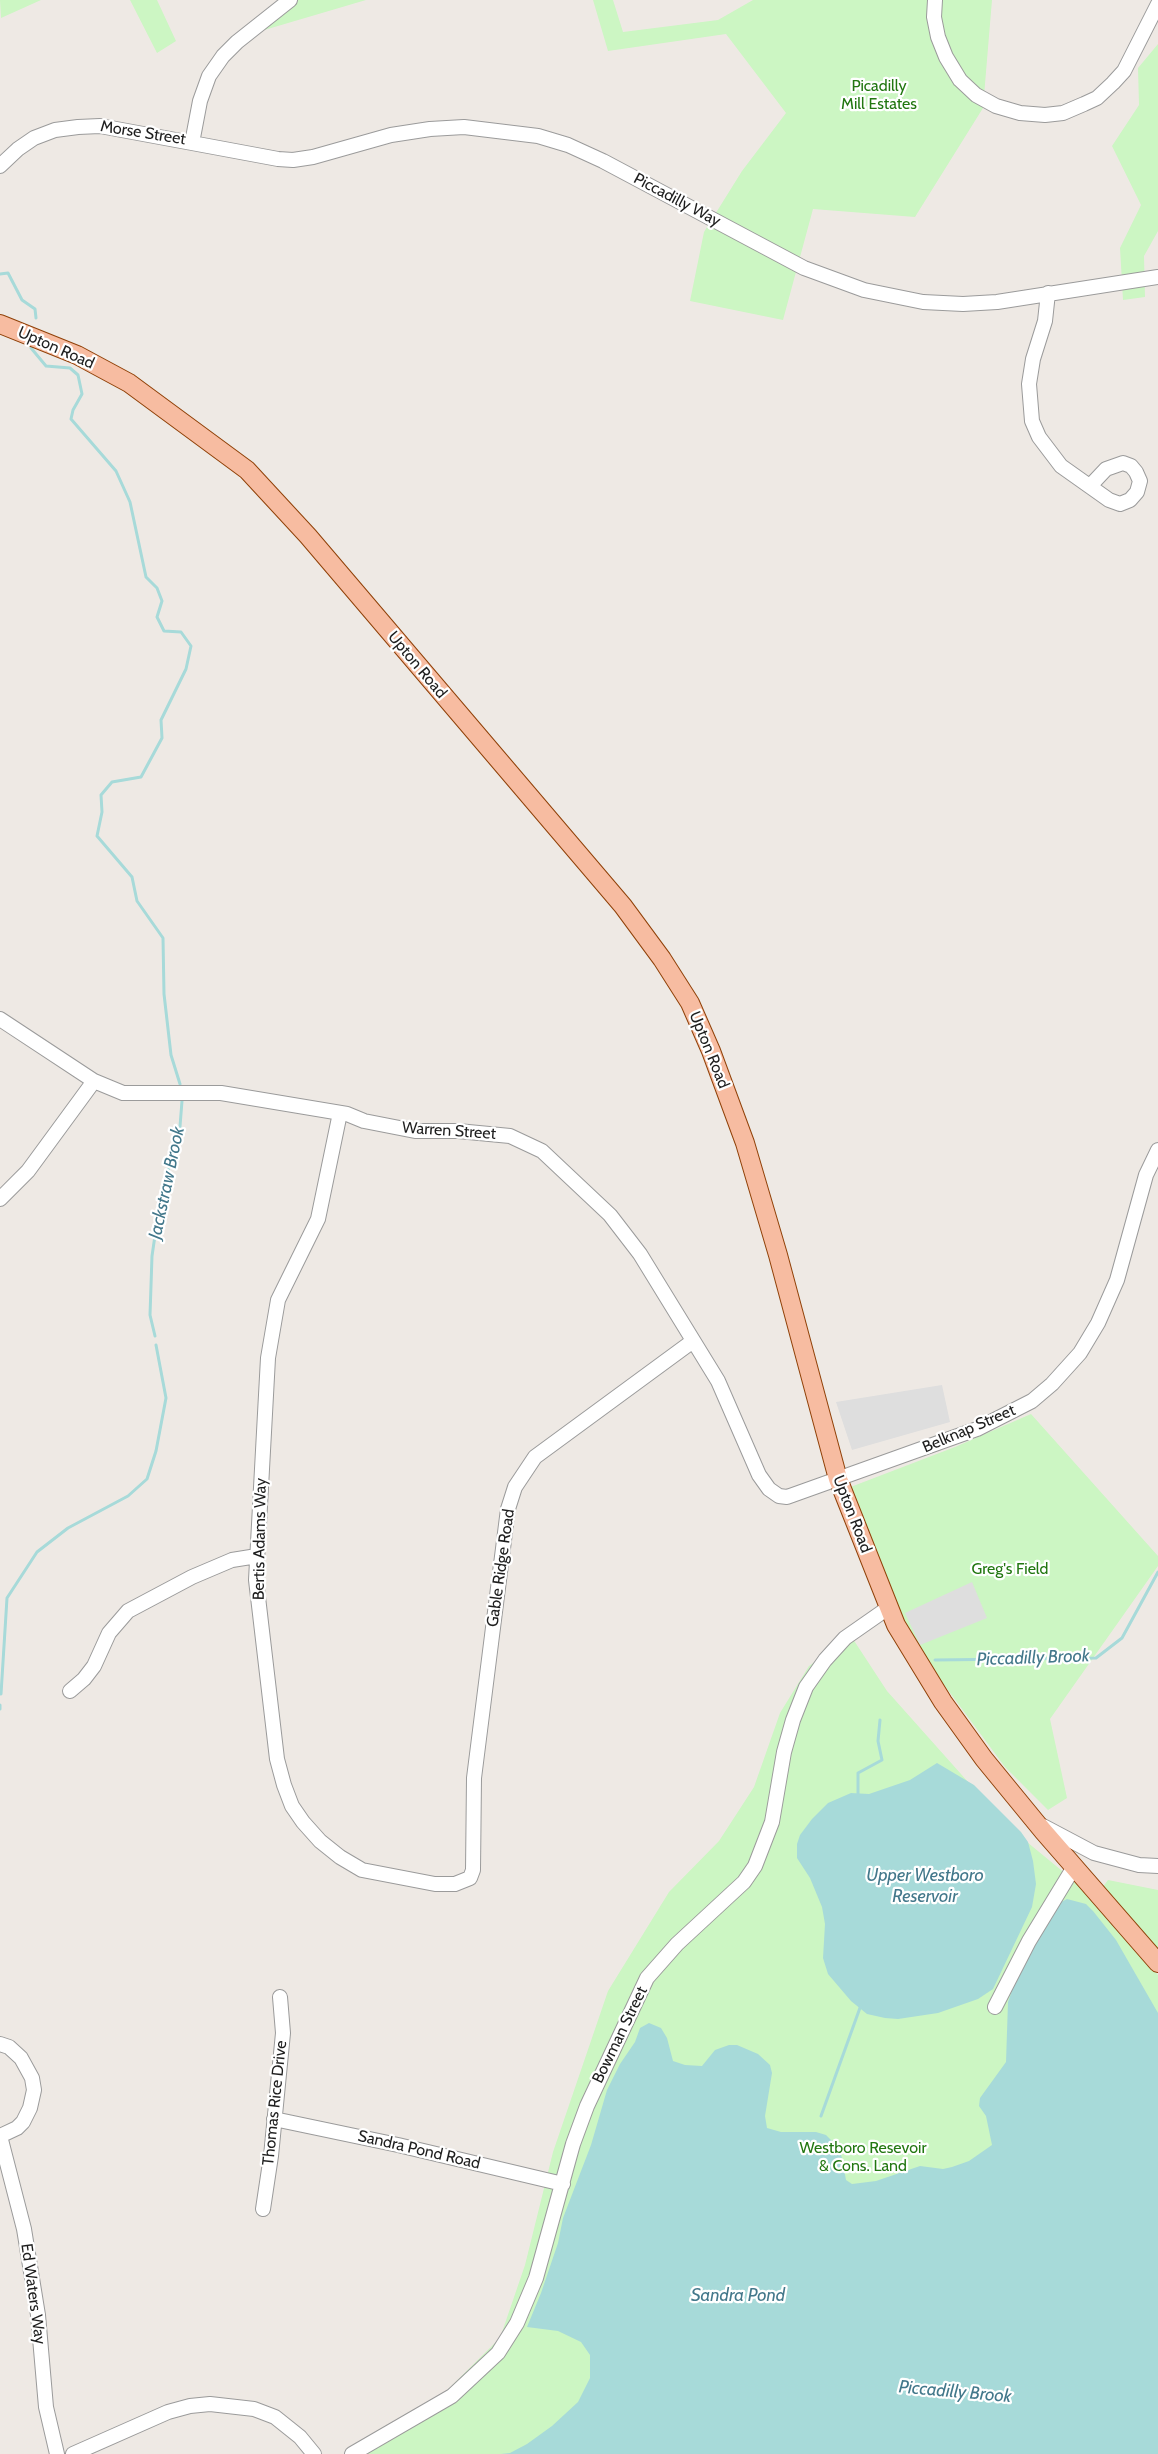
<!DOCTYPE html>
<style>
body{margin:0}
canvas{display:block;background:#eee9e4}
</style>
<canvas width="1158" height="2454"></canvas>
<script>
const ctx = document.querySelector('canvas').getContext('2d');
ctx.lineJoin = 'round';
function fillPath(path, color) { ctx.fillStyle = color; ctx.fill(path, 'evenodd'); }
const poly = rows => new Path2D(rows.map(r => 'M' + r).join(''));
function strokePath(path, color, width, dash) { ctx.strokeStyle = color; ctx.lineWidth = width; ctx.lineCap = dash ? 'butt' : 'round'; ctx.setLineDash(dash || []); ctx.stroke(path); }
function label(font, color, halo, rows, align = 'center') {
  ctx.font = font + ' Cabin,sans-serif'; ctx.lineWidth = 4.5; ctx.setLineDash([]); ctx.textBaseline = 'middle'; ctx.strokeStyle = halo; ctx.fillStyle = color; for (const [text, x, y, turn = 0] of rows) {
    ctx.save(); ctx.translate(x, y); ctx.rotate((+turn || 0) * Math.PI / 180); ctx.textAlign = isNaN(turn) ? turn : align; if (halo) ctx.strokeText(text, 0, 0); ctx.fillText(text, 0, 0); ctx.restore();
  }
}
fillPath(poly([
 [0,0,41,0,1,18],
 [130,0,157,0,176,41,157,53],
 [290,0,366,0,244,36],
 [593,0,613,0,623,32,718,20,753,0,992,0,983,108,915,217,813,209,783,320,690,301,704,232,742,171,786,113,726,34,608,51],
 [1158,44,1158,231,1144,256,1145,297,1123,300,1120,248,1141,205,1112,146,1139,105,1138,68],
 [1031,1414,1158,1556,1158,1566,1050,1719,1067,1798,1048,1810,1005,1767,919,1651,886,1585,848,1488,955,1447],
 [851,1636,887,1691,969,1783,1027,1842,1112,1912,1141,1955,1158,1975,1158,2454,353,2454,416,2421,500,2338,525,2265,553,2152,608,1991,669,1892,719,1841,754,1787,780,1713,809,1666],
 [1108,1880,1158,1890,1158,1956,1096,1896]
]), '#ccf6c3');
fillPath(poly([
 [942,1385,950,1422,852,1450,836,1402],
 [972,1582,987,1618,920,1645,905,1613]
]), '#dedede');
fillPath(poly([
 [937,1763,974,1785,1021,1832,1028,1842,1033,1861,1036,1884,1032,1907,993,1989,978,1999,938,2013,898,2019,885,2018,867,2014,851,2001,828,1974,823,1958,825,1924,822,1907,810,1878,797,1858,797,1844,800,1835,812,1819,828,1803,851,1793,869,1794,910,1780],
 [1067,1899,1086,1904,1093,1911,1116,1940,1158,2013,1158,2454,501,2454,510,2453,527,2444,552,2426,578,2402,590,2378,590,2355,581,2342,558,2331,527,2327,541,2293,558,2243,563,2218,591,2145,607,2090,620,2064,635,2042,640,2028,649,2023,661,2028,667,2038,673,2061,685,2065,702,2066,715,2050,729,2045,737,2045,758,2054,770,2065,772,2073,765,2116,767,2128,781,2132,816,2132,826,2135,838,2147,842,2158,846,2180,852,2184,876,2181,920,2166,943,2169,952,2167,969,2161,992,2145,986,2116,979,2106,980,2098,1006,2062,1008,2002,1017,1976,1052,1907]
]), '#a7dad9');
strokePath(poly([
 [0,274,8,273,22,300,35,309,36,318],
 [32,345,31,348,46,366,70,368,78,375,82,394,73,410,71,419,116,471,130,502,146,577,157,588,162,601,157,617,164,631,181,632,191,646,186,669,161,720,162,738,141,777,112,782,101,795,102,812,97,836,132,877,137,901,163,938,164,994,171,1055,180,1084],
 [155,1336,150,1315,152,1256,162,1188,179,1139,182,1101],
 [935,1660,1096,1658,1122,1638,1158,1572],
 [1,1694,7,1598,37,1552,68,1528,128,1496,147,1479,156,1451,166,1398,156,1345],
 [0,1709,0,1705],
 [858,1796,858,1773,882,1760,878,1741,880,1720],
 [821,2116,861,2005]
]), '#a7dad9', 3);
const minor = poly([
 [935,0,934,17,938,37,946,57,960,80,976,95,996,106,1020,113,1045,115,1063,113,1084,104,1097,98,1113,83,1124,71,1158,4],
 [192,143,278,159,293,160,313,157,391,135,430,129,464,127,538,136,568,145,603,161,804,268,864,290,923,302,963,304,997,302,1158,277],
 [0,166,18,149,34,138,55,130,78,127,100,126,192,143,200,101,209,76,223,56,237,42,290,0],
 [1048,293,1045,321,1033,359,1029,384,1032,421,1039,437,1061,466,1109,500,1120,504,1130,500,1137,492,1140,481,1136,472,1131,466,1123,463,1106,469,1090,486],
 [0,1019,94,1081,123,1093,221,1093,347,1114,364,1121,415,1131,458,1131,510,1136,542,1151,610,1215,640,1254,718,1381,759,1475,769,1489,779,1496,787,1497,977,1429,1032,1401,1052,1384,1080,1353,1098,1323,1117,1280,1146,1175,1158,1150],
 [340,1113,318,1219,278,1300,268,1358,256,1580,277,1759,284,1785,292,1806,303,1822,320,1841,340,1857,362,1870,435,1884,455,1884,470,1878,473,1870,474,1778,508,1509,515,1487,535,1457,693,1341],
 [0,1199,28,1171,94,1081],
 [70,1691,84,1679,94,1666,109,1633,128,1611,192,1577,232,1560,257,1556],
 [1043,1826,1094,1853,1139,1865,1158,1866],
 [995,2007,1029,1941,1074,1867],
 [0,2044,9,2047,21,2058,32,2078,34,2090,30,2108,23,2122,17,2128,0,2136],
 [274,2119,398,2145,563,2184],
 [0,2136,24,2229,38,2315,46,2407,57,2454],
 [263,2209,271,2156,283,2033,280,1997],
 [73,2454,168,2412,190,2406,210,2404,254,2409,275,2417,300,2437,314,2454],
 [352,2454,452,2396,498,2353,517,2323,536,2278,573,2144,587,2106,647,1978,677,1944,744,1882,755,1866,772,1822,784,1752,793,1720,806,1687,825,1660,845,1638,888,1608]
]);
const major = poly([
 [0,324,77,355,129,383,247,470,308,536,623,906,662,959,690,1003,711,1051,745,1143,778,1255,838,1479,896,1625,943,1702,984,1759,1043,1831,1158,1963]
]);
strokePath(minor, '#9b9b9b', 16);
strokePath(major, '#904108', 20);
strokePath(minor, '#fff', 14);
strokePath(major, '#f7bca1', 18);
label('16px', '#271', '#fff', [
 ["Picadilly",879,86],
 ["Mill Estates",879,104],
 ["Greg's Field",1010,1569],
 ["Westboro Resevoir",863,2148],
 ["& Cons. Land",863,2166]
]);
label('16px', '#1e1e1e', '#fff', [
 ["Morse Street",143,133,9],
 ["Piccadilly Way",677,200,28],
 ["Upton Road",56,348,24],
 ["Upton Road",417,665,50],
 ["Upton Road",709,1050,68],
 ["Warren Street",449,1131,4],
 ["Belknap Street",969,1429,-23],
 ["Upton Road",852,1514,69],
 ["Bertis Adams Way",260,1539,-89],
 ["Gable Ridge Road",501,1568,-82],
 ["Bowman Street",620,2035,-64],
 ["Thomas Rice Drive",275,2103,-84],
 ["Sandra Pond Road",419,2150,13],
 ["Ed Waters Way",33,2294,82]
]);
label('italic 18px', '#43788b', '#fff', [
 ["Jackstraw Brook",167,1183,-78],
 ["Piccadilly Brook",1033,1658,-2],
 ["Upper Westboro",925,1876],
 ["Reservoir",925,1897],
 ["Sandra Pond",738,2296],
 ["Piccadilly Brook",955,2392,5]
]);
</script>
